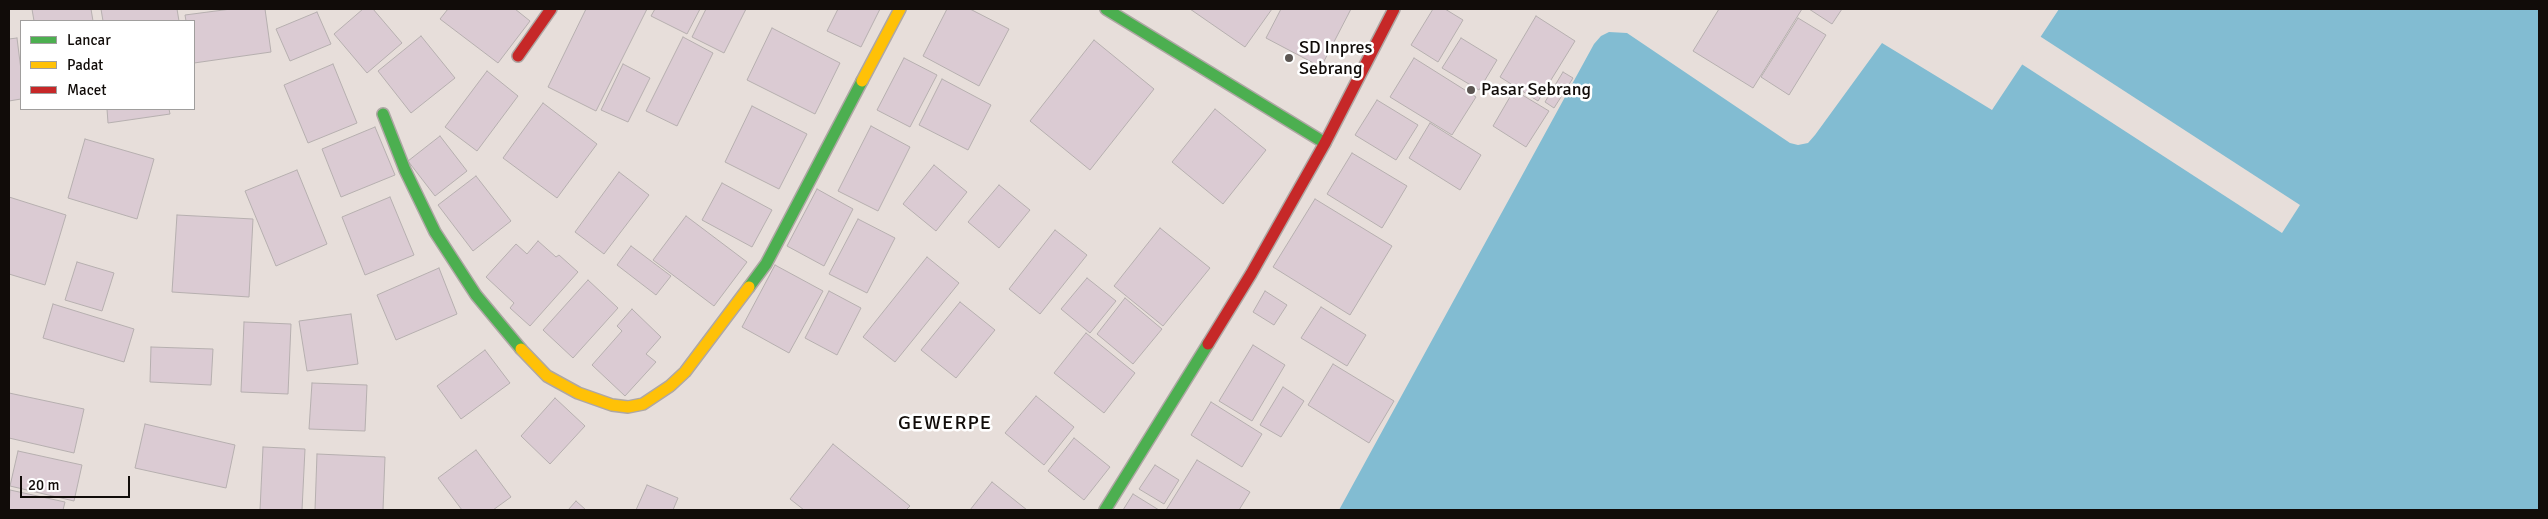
<!DOCTYPE html>
<style>
body{margin:0}
#map{position:relative;width:2548px;height:519px;overflow:hidden;background:#e7deda;font-family:Signika,sans-serif}
canvas{display:block}
.frame{position:absolute;inset:0;border:10px solid #110c09;pointer-events:none}
.legend{position:absolute;left:20px;top:20px;width:175px;height:90px;box-sizing:border-box;background:#fff;border:1px solid #a09e9d;margin:0;padding:6px 9px;list-style:none;font-size:15px;color:#110c09}
.legend li{display:flex;align-items:center;gap:10px;height:25px}
.legend b{width:25px;border:1px solid #a09e9d}
.scale{position:absolute;left:20px;top:476px;width:110px;height:22px;box-sizing:border-box;border:2px solid #110c09;border-top:0;padding-left:6px;font-size:15px;line-height:18px;white-space:nowrap;color:#110c09;-webkit-text-stroke:4px #fff;paint-order:stroke}
</style>
<div id="map">
<canvas width="2548" height="519"></canvas>
<div class="frame"></div>
<ul class="legend">
<li><b style="height:6px;background:#4caf50"></b>Lancar</li>
<li><b style="height:6px;background:#ffc107"></b>Padat</li>
<li><b style="height:6px;background:#c62828"></b>Macet</li>
</ul>
<div class="scale">20 m</div>
</div>
<script>
const ctx = document.querySelector('canvas').getContext('2d');
ctx.lineJoin = 'round';
function fillPath(path, color) { ctx.fillStyle = color; ctx.fill(path, 'evenodd'); }
const poly = rows => new Path2D(rows.map(r => 'M' + r).join(''));
function strokePath(path, color, width, dash) { ctx.strokeStyle = color; ctx.lineWidth = width; ctx.lineCap = dash ? 'butt' : 'round'; ctx.setLineDash(dash || []); ctx.stroke(path); }
function label(font, color, halo, rows, align = 'center') {
  ctx.font = font + ' Signika,sans-serif'; ctx.lineWidth = 5; ctx.setLineDash([]); ctx.textBaseline = 'middle'; ctx.strokeStyle = halo; ctx.fillStyle = color; for (const [text, x, y, turn = 0] of rows) {
    ctx.save(); ctx.translate(x, y); ctx.rotate((+turn || 0) * Math.PI / 180); ctx.textAlign = isNaN(turn) ? turn : align; if (halo) ctx.strokeText(text, 0, 0); ctx.fillText(text, 0, 0); ctx.restore();
  }
}
fillPath(poly([
 [2059,9,2539,9,2539,510,1339,510,1594,44,1601,36,1609,32,1627,33,1790,143,1798,145,1808,143,1815,135,1882,43,1992,110]
]), '#82bcd2');
fillPath(poly([
 [2038,35,2300,205,2282,233,2020,63]
]), '#e7deda');
const building = poly([
 [32,9,91,9,93,21,34,21,32,9],
 [101,9,177,9,179,21,103,21,101,9],
 [231,9,265,9,271,52,194,63,194,21,186,21,185,15,231,9],
 [363,9,373,9,402,43,367,73,334,34,363,9],
 [448,9,515,9,530,21,498,63,440,19,448,9],
 [586,9,647,9,596,111,548,87,586,9],
 [655,9,700,9,687,34,651,16,655,9],
 [706,9,746,9,724,53,692,37,706,9],
 [838,9,880,9,861,47,827,31,838,9],
 [947,9,970,9,1009,29,979,86,923,56,947,9],
 [1190,9,1272,9,1245,47,1190,9],
 [1281,9,1351,9,1321,67,1266,38,1281,9],
 [1433,9,1445,9,1463,20,1438,62,1411,45,1433,9],
 [1719,9,1802,9,1753,88,1693,51,1719,9],
 [1809,9,1842,9,1832,24,1809,9],
 [317,12,331,44,290,61,276,29,317,12],
 [1536,16,1575,41,1538,101,1500,77,1536,16],
 [1798,18,1826,35,1789,95,1761,77,1798,18],
 [772,28,840,63,815,114,747,80,772,28],
 [421,36,455,78,411,113,378,71,421,36],
 [683,37,713,53,677,126,646,111,683,37],
 [17,38,21,70,21,99,9,101,9,39,17,38],
 [1461,38,1497,60,1479,90,1442,68,1461,38],
 [1094,40,1154,89,1090,170,1030,121,1094,40],
 [904,58,937,75,910,127,877,110,904,58],
 [1414,58,1476,97,1452,135,1390,97,1414,58],
 [333,64,357,123,308,143,284,85,333,64],
 [623,64,650,78,628,122,601,110,623,64],
 [487,71,518,96,477,151,445,127,487,71],
 [1563,72,1573,78,1554,108,1545,102,1563,72],
 [942,79,991,105,968,150,919,125,942,79],
 [1514,90,1549,111,1526,147,1493,126,1514,90],
 [1377,100,1418,125,1396,160,1355,135,1377,100],
 [543,103,597,144,557,198,503,158,543,103],
 [752,106,807,134,779,189,725,162,752,106],
 [107,109,169,109,170,114,108,123,107,109],
 [1215,109,1266,150,1223,204,1172,162,1215,109],
 [1430,123,1481,155,1460,190,1409,158,1430,123],
 [871,126,910,147,878,211,838,191,871,126],
 [375,127,395,175,341,197,322,149,375,127],
 [440,136,467,171,435,196,408,161,440,136],
 [85,139,154,159,137,219,68,198,85,139],
 [1352,153,1407,186,1382,228,1327,194,1352,153],
 [934,165,967,192,936,231,903,204,934,165],
 [297,170,327,244,276,266,245,191,297,170],
 [619,172,649,195,604,254,575,232,619,172],
 [476,176,511,221,473,251,438,205,476,176],
 [722,183,772,210,752,247,702,220,722,183],
 [999,185,1030,210,999,248,968,222,999,185],
 [817,189,853,209,824,266,787,246,817,189],
 [9,197,66,215,45,285,9,274,9,197],
 [390,197,414,255,365,275,342,217,390,197],
 [1315,199,1392,246,1350,315,1273,267,1315,199],
 [177,215,253,219,249,297,172,292,177,215],
 [686,216,747,262,714,306,653,260,686,216],
 [858,219,895,238,867,293,829,274,858,219],
 [1160,228,1210,268,1163,326,1114,286,1160,228],
 [1055,230,1087,255,1040,314,1009,289,1055,230],
 [538,241,556,257,559,255,578,272,530,326,510,308,514,303,486,277,516,244,527,254,538,241],
 [631,246,671,276,656,295,617,265,631,246],
 [927,257,959,283,895,362,863,337,927,257],
 [77,262,114,273,102,311,65,300,77,262],
 [775,265,823,291,789,353,742,327,775,265],
 [439,268,457,314,396,340,377,295,439,268],
 [1087,278,1116,301,1090,333,1061,309,1087,278],
 [588,280,618,308,573,358,543,330,588,280],
 [829,291,861,308,837,355,805,338,829,291],
 [1265,291,1287,305,1274,325,1253,312,1265,291],
 [1125,298,1162,329,1133,364,1097,334,1125,298],
 [960,302,995,330,956,378,921,350,960,302],
 [53,304,134,329,124,362,43,338,53,304],
 [1321,307,1366,335,1347,366,1301,338,1321,307],
 [632,309,661,337,646,354,656,362,625,396,592,365,622,331,617,326,632,309],
 [351,314,358,364,307,371,299,321,351,314],
 [244,322,291,324,288,394,241,392,244,322],
 [1086,333,1135,373,1104,413,1054,373,1086,333],
 [1253,345,1285,365,1252,421,1219,401,1253,345],
 [151,347,213,349,211,385,150,382,151,347],
 [485,350,510,383,461,419,437,386,485,350],
 [1333,364,1394,401,1369,443,1308,405,1333,364],
 [312,383,367,385,365,431,309,429,312,383],
 [1283,387,1304,401,1281,437,1260,425,1283,387],
 [9,393,84,409,74,453,9,438,9,393],
 [1036,396,1074,427,1044,465,1005,433,1036,396],
 [555,398,585,426,550,464,521,436,555,398],
 [1211,402,1262,434,1242,467,1191,435,1211,402],
 [145,424,235,445,226,488,135,468,145,424],
 [1074,438,1110,467,1084,500,1048,471,1074,438],
 [833,444,910,506,906,510,804,510,790,499,833,444],
 [263,447,305,449,302,510,260,510,263,447],
 [476,450,511,497,493,510,462,510,438,478,476,450],
 [18,451,82,465,74,501,10,486,18,451],
 [317,454,385,457,383,510,315,510,317,454],
 [1197,460,1250,492,1239,510,1166,510,1197,460],
 [1155,465,1179,480,1164,504,1139,489,1155,465],
 [992,482,1027,510,970,510,992,482],
 [647,485,678,498,673,510,636,510,647,485],
 [10,490,65,502,63,510,9,510,10,490],
 [1133,494,1159,510,1123,510,1133,494],
 [576,501,586,510,568,510,576,501]
]);
fillPath(building, '#dbcbd3');
strokePath(building, '#b6afaf', 1);
const fast = poly([
 [1106,9,1325,143],
 [383,114,405,170,435,232,476,295,521,349],
 [749,287,766,264,862,81],
 [1105,510,1208,344]
]);
const slow = poly([
 [862,81,900,9],
 [521,349,547,376,578,393,612,405,628,407,643,404,670,386,685,372,749,287]
]);
const jam = poly([
 [518,56,551,9],
 [1208,344,1251,274,1325,143,1394,9]
]);
strokePath(fast, '#aea7a4', 14);
strokePath(slow, '#aea7a4', 14);
strokePath(jam, '#aea7a4', 14);
strokePath(fast, '#4caf50', 11);
strokePath(slow, '#ffc107', 11);
strokePath(jam, '#c62828', 11);
for (const [x, y, r, color] of [
 [1289,58,5,"#5c5652"],
 [1471,90,5,"#5c5652"]
]) { const dot = new Path2D(); dot.arc(x, y, r, 0, 2 * Math.PI); ctx.fillStyle = color; ctx.fill(dot); strokePath(dot, '#fff', 2); }
label('18px', '#110c09', '#fff', [
 ["SD Inpres",1299,48],
 ["Sebrang",1299,69],
 ["Pasar Sebrang",1481,90]
], 'left');
ctx.letterSpacing = '1px';
label('20px', '#110c09', '#fff', [
 ["GEWERPE",945,424]
]);
ctx.letterSpacing = '0px';
</script>
